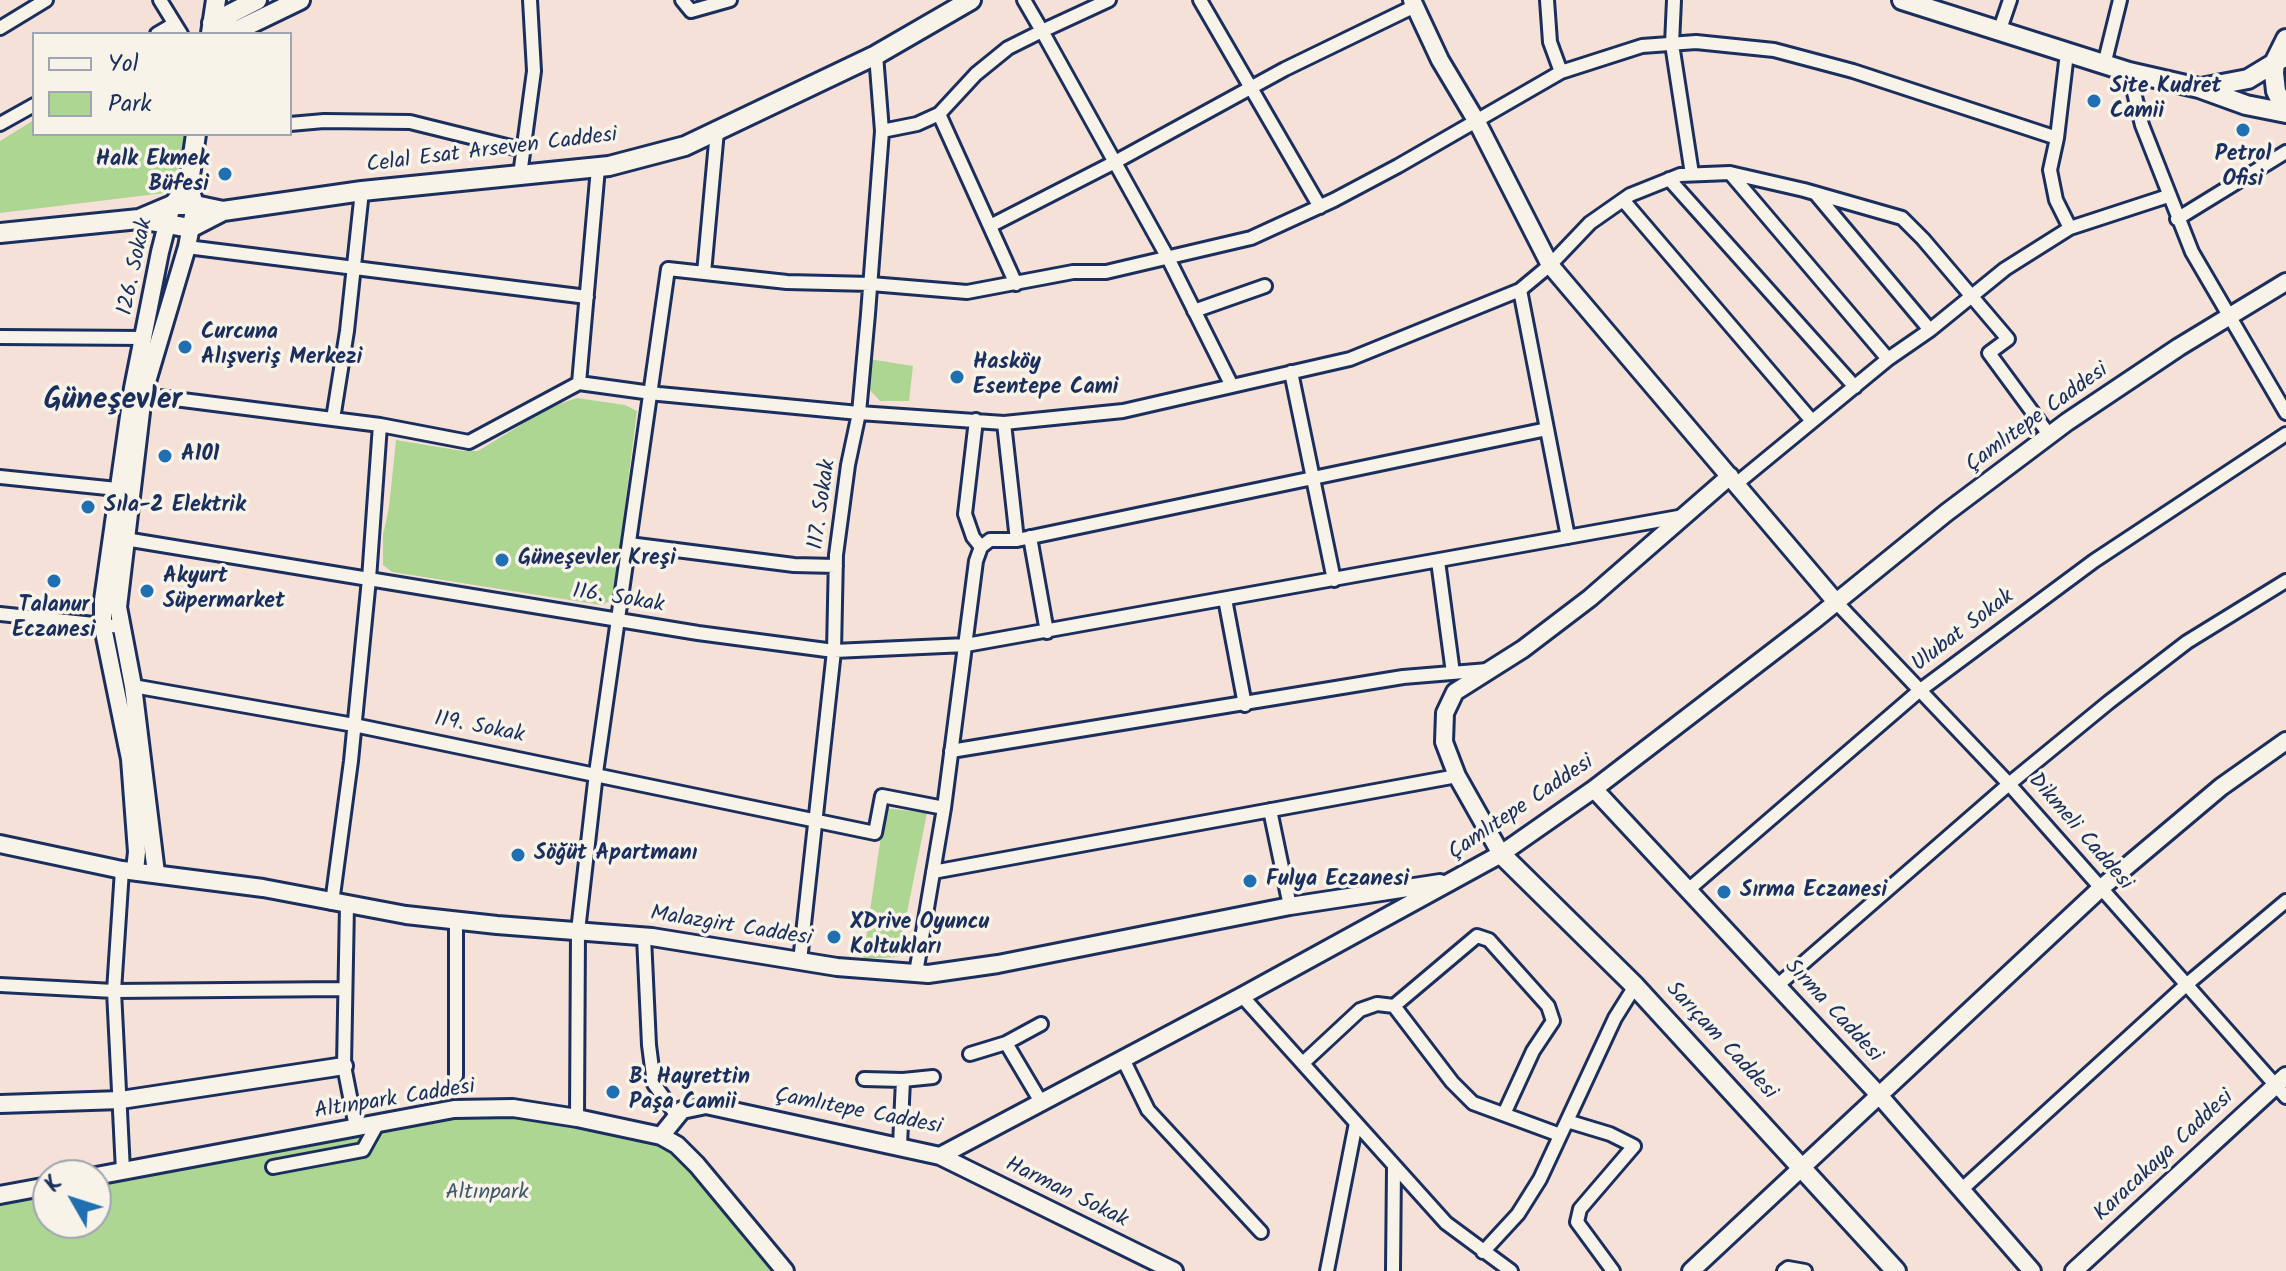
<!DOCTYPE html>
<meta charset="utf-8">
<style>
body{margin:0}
#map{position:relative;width:2286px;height:1271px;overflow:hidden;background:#f6e1d8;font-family:Kalam,sans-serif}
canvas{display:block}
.legend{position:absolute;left:32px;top:32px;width:260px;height:104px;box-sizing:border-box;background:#f7f3e8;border:2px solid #9fa5b1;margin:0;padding:10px 14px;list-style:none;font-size:24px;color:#1b2f5e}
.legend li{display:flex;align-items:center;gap:16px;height:40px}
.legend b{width:40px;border:2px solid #9fa5b1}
.north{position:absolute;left:32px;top:1159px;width:80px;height:80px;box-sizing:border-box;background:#f7f3e8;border:2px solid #9fa5b1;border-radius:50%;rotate:309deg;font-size:22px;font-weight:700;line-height:32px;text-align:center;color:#1b2f5e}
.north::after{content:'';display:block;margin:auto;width:28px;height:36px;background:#1f6fb2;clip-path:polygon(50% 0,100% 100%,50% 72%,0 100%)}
</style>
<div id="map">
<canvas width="2286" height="1271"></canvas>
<ul class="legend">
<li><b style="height:10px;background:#f7f3e8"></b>Yol</li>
<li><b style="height:22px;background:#aed693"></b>Park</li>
</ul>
<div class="north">K</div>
</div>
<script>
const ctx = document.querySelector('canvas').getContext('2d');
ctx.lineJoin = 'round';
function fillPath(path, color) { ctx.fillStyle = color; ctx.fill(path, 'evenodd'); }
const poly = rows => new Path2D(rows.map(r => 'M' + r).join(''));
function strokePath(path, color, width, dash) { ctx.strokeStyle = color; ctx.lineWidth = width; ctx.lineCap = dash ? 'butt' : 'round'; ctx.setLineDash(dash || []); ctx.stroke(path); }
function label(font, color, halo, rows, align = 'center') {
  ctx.font = font + ' Kalam,sans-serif'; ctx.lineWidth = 7; ctx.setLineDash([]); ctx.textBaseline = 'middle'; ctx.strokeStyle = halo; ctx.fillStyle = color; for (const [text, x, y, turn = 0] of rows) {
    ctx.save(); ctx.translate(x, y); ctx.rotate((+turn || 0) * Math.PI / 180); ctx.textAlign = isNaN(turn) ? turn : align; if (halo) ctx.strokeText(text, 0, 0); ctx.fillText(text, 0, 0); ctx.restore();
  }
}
fillPath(poly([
 [34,120,34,134,186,134,180,179,165,193,0,213,0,141],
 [869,359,913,366,909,401,880,401,869,389],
 [577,398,625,405,637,411,613,600,601,605,392,572,383,565,383,535,389,507,396,440,463,451,478,451,550,407],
 [885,808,927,813,898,957,863,959],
 [513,1108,661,1136,785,1271,0,1271,0,1195,48,1186,48,1223,96,1223,96,1176,276,1142]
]), '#aed693');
const minor = poly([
 [160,0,181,34],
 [682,0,691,11,730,0],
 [1109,0,1042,31,1168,258,1232,386],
 [1200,0,1320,207],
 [1547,0,1550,42,1561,72],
 [1674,0,1672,44,1692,174],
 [0,28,46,0],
 [1999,32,2010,0],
 [157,34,174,24],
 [2104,65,2120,0],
 [2129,72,2142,125,2192,252,2286,413],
 [0,124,34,105],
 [290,124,324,121,410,122,523,150],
 [882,131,917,124,939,114],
 [2057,138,2067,53],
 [1730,173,1888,359,1930,330,1815,193],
 [520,175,534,71,530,0],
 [1669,179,1855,387],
 [1623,200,1812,421],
 [2177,219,2286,152],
 [990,226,1115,162,1285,69,1415,6],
 [187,247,587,297],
 [704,273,717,131],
 [1016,284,939,114,976,74,1008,48,1042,31,1024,0],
 [1520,290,1568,537],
 [1194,311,1265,286],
 [1930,330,2005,269,2070,228,2168,196],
 [0,337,145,338],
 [1291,372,1334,580],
 [579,383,598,168],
 [143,395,380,425,469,442,579,383,659,394,859,413,1004,423,1123,411,1350,359,1520,290,1550,265,1590,223,1630,195,1680,175,1730,173,1804,190,1902,218,1923,239,2008,339,1989,353,2050,436],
 [333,419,347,331,362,191],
 [976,420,965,514,973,537,981,547],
 [1004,423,1017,540],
 [0,477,117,489],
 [1736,484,1888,359],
 [1030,537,1047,632],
 [125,539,698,633,834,651,966,645,1684,516],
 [629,544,794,565,836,566],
 [1438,561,1453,673],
 [1225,599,1245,705],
 [1836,602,2009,784,2286,1097],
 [0,614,122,627],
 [133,686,354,725,875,833,882,796,944,808],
 [951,751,1403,677,1488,670],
 [1270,810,1290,906],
 [122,870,114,991,123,1171],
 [933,872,1457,776],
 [1688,890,1919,691,2094,561,2286,434],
 [332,903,351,761,369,579,380,425],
 [347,905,344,1066,356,1127],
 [644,937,649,1045,654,1084,677,1116],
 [800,961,834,651,836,555,848,465,859,413,868,314,882,131,876,55],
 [916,973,944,808,976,561,981,547,990,540,1017,540,1547,429],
 [0,985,114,991,344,989],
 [1778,985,2009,784,2109,702,2187,642,2286,581],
 [1242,996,1446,1223,1511,1271],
 [1394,1006,1477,936,1489,940,1548,1006,1553,1021,1533,1051,1504,1114],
 [1006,1043,1041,1102],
 [970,1054,1006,1043,1041,1024],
 [1123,1059,1148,1110,1261,1232],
 [1303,1063,1360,1010,1377,1004,1394,1006,1452,1082,1473,1103,1560,1135],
 [456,1076,456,921],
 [864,1079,903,1080,900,1145],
 [903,1080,933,1077],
 [577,1118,578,931,596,773,668,269,787,282,871,284,967,292,1073,272,1106,272,1251,238,1334,200,1398,166,1561,72,1642,46,1696,42,1774,50,1853,71,2057,138,2050,170,2056,200,2070,228],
 [1567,1121,1610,1134,1634,1146,1580,1209,1577,1222,1613,1271],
 [273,1167,363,1150,378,1123],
 [1961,1190,2186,985,2286,901],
 [1483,1252,1518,1214,1540,1179,1615,1018,1635,986],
 [1327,1271,1356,1123],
 [1393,1271,1394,1167],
 [1784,1271,1788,1268,1805,1271]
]);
const tertiary = poly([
 [1412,0,1440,60,1477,122,1550,265,1836,602],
 [1594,789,1879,1095,2032,1271],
 [0,844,122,870,263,888,406,915,497,925,652,937,837,967,928,974,998,964,1290,906,1440,883],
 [1501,854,1457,776,1444,742,1445,713,1455,692,1523,649,1590,598,1730,476],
 [135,870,137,852,130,759,103,627,103,600,133,388,160,252,172,205,189,183],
 [156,873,133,686,118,607,143,395,187,247,195,205,189,183],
 [0,1104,121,1100,344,1066],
 [661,1136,682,1110,706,1105,940,1156,1242,996,1501,854,1594,789,1813,621,1946,513,2067,422,2179,347,2286,282],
 [940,1156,1174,1271],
 [96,1176,454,1109,513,1108,577,1118,661,1136,677,1145,697,1165,785,1271],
 [0,1195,48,1186],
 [1691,1271,2101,888,2221,787,2286,741],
 [2074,1271,2286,1076]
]);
const secondary = poly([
 [1902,0,2129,72,2199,88,2246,105,2286,113],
 [212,23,257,0],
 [211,33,216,0],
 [225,34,240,29,300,0],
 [2286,39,2275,61,2274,73,2276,91,2286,112],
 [2201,88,2248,79,2286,56],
 [189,183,196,134],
 [139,219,190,228,223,211,362,191,609,166,685,146,876,55,971,0],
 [0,233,139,219,172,205,195,205,223,211],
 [1501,854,1635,986,1896,1271]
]);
strokePath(minor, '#1b2f5e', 18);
strokePath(tertiary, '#1b2f5e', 22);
strokePath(secondary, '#1b2f5e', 24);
strokePath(minor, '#f7f3e8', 12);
strokePath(tertiary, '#f7f3e8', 16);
strokePath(secondary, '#f7f3e8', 18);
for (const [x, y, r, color] of [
 [2094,101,8,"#1f6fb2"],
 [2243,130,8,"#1f6fb2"],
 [225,174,8,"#1f6fb2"],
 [185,347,8,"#1f6fb2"],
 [957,377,8,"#1f6fb2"],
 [165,456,8,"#1f6fb2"],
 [88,507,8,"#1f6fb2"],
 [502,560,8,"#1f6fb2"],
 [54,581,8,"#1f6fb2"],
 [147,591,8,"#1f6fb2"],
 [518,855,8,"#1f6fb2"],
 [1250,881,8,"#1f6fb2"],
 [1724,892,8,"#1f6fb2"],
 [834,937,8,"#1f6fb2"],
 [613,1092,8,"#1f6fb2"]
]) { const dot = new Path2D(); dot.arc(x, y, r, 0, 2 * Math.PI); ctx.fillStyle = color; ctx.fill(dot); strokePath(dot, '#f7f3e8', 3); }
label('bold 22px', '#1b2f5e', '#f7f3e8', [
 ["Site Kudret",2110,88],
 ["Camii",2110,113],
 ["Petrol",2243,156,"center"],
 ["Ofisi",2243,181,"center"],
 ["Halk Ekmek",209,161,"right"],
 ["Büfesi",209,186,"right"],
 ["Curcuna",201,334],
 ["Alışveriş Merkezi",201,359],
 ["Hasköy",973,364],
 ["Esentepe Cami",973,389],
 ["A101",181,456],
 ["Sıla-2 Elektrik",104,507],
 ["Güneşevler Kreşi",518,560],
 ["Akyurt",163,578],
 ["Süpermarket",163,603],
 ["Talanur",54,607,"center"],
 ["Eczanesi",54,632,"center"],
 ["Söğüt Apartmanı",534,855],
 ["Fulya Eczanesi",1266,881],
 ["Sırma Eczanesi",1740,892],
 ["XDrive Oyuncu",850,924],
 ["Koltukları",850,949],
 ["B. Hayrettin",629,1079],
 ["Paşa Camii",629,1104]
], 'left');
label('22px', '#1b2f5e', '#f7f3e8', [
 ["Celal Esat Arseven Caddesi",492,152,-7],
 ["126. Sokak",137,267,-78],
 ["Çamlıtepe Caddesi",2038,419,-36],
 ["117. Sokak",824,505,-82],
 ["116. Sokak",618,600,9],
 ["Ulubat Sokak",1964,632,-37],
 ["119. Sokak",479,729,11],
 ["Çamlıtepe Caddesi",1522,809,-34],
 ["Dikmeli Caddesi",2079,833,49],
 ["Malazgirt Caddesi",731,928,9],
 ["Sırma Caddesi",1832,1012,47],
 ["Sarıçam Caddesi",1720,1042,47],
 ["Altınpark Caddesi",395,1101,-9],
 ["Çamlıtepe Caddesi",858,1113,11],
 ["Karacakaya Caddesi",2165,1157,-43],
 ["Harman Sokak",1066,1194,26]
]);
label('22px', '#40596b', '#f7f3e8', [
 ["Altınpark",487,1194]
]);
label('bold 30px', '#1b2f5e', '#f7f3e8', [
 ["Güneşevler",113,403]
]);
</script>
